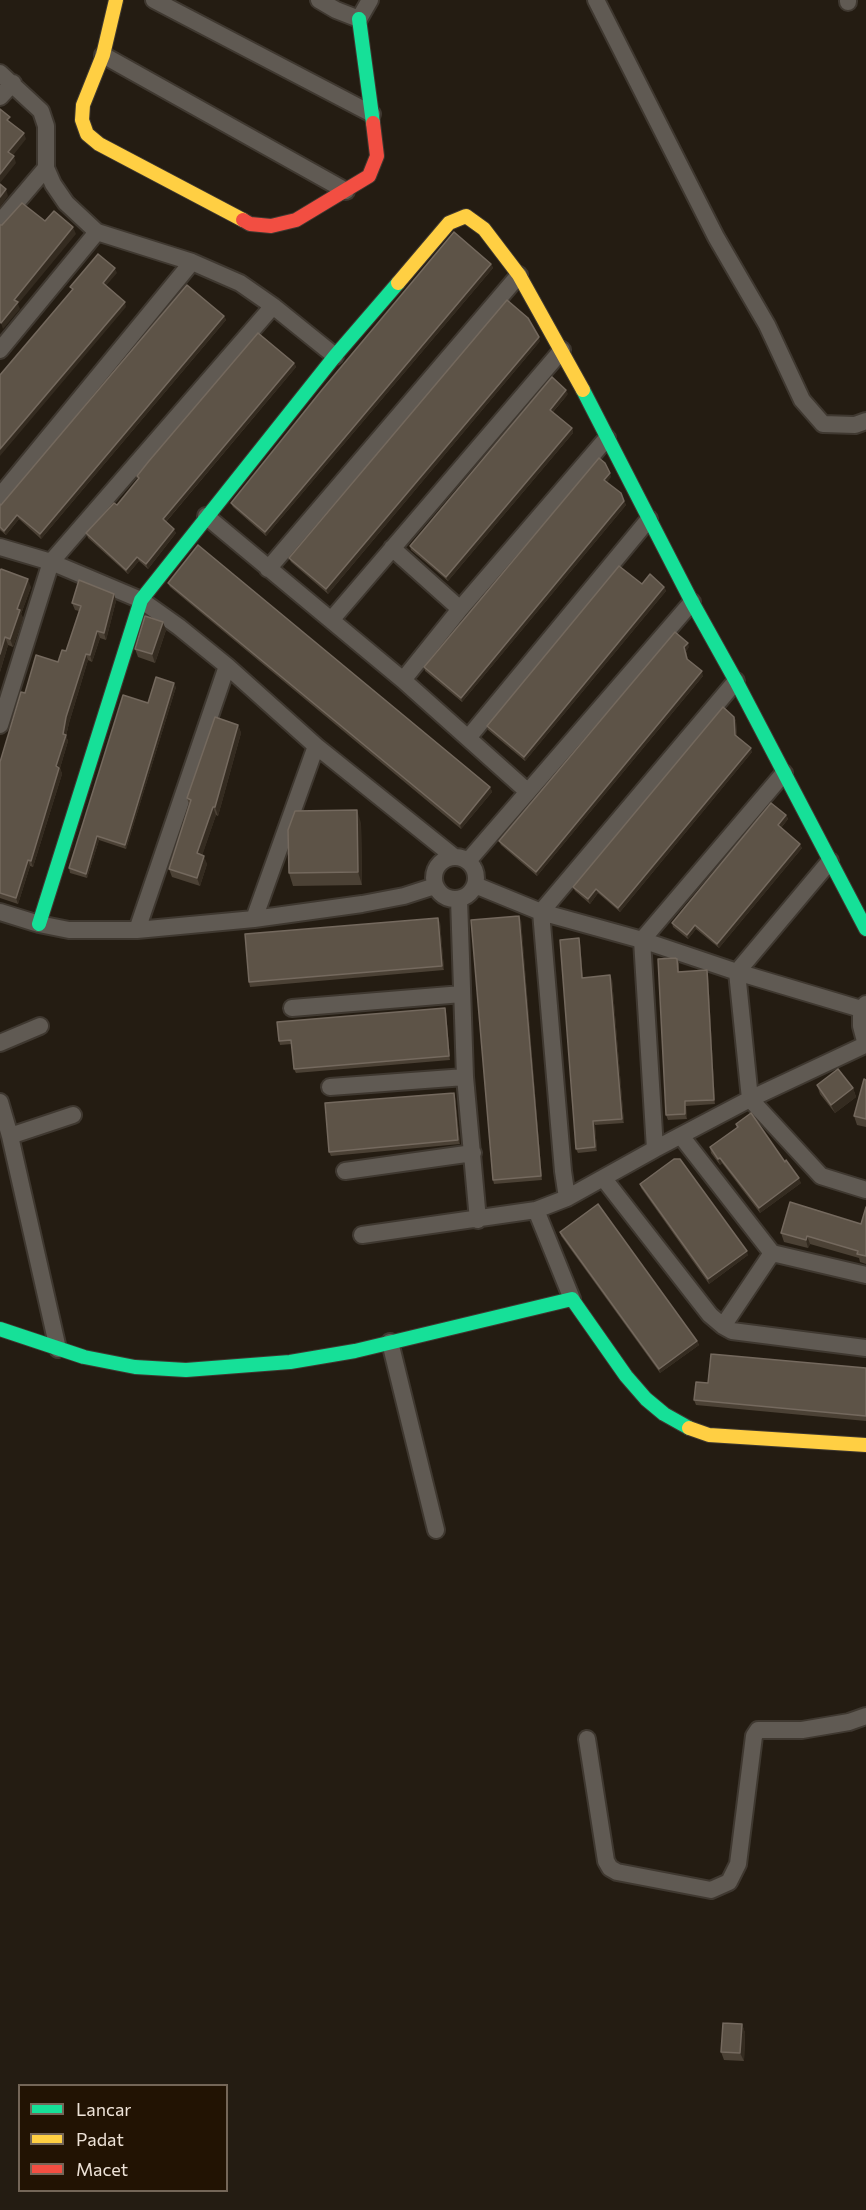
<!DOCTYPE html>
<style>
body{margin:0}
#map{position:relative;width:866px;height:2210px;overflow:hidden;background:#241c12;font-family:Commissioner,sans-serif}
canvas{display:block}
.legend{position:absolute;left:18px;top:2084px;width:210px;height:108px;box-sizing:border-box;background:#221303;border:2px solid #746658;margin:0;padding:8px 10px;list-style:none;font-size:18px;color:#eee3d8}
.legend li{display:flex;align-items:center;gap:12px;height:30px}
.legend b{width:30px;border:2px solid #746658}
</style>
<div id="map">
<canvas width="866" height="2210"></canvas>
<ul class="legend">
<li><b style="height:8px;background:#16e098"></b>Lancar</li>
<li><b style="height:8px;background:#ffcf43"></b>Padat</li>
<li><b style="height:8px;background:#f24e42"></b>Macet</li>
</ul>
</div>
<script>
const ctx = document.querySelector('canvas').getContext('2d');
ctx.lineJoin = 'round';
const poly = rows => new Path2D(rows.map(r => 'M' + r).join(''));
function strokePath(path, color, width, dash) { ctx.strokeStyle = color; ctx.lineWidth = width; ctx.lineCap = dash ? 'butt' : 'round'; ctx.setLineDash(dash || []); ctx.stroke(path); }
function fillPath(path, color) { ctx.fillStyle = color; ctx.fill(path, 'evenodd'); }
const street = poly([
 [154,0,372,114],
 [319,0,336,10,359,19,370,0],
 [596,0,716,237,767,325,802,400,823,424,855,425,866,421],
 [848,2,848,0],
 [103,55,346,191],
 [0,73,41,111,46,126,46,168,53,184,66,203,97,232,192,262,240,283,273,306,335,356],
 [0,97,13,83],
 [0,222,46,168],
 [0,350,97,232],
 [0,496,192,262],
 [206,516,403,680,527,791],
 [0,547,51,562,141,600,179,627,227,666,316,746,453,856],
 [392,548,460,609],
 [268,569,519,275],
 [332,619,562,350],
 [403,680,460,609,607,438],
 [0,725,51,562,273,306],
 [468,738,649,519],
 '434 878a21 21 0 1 1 42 0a21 21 0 1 1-42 0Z',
 [468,861,692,602],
 [830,861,737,972,750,1099,821,1176,866,1190],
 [475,885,541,912,642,940,737,972,861,1009],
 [459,899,465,1077,478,1220],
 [0,912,39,924,69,930,137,930,254,919,362,904,404,896,435,886],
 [254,919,316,746],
 [137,930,227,666],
 [866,1004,861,1009,861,1026,866,1045],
 [292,1008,462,994],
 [0,1043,40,1026],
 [330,1087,465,1077],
 [0,1102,10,1136,58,1349],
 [10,1136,73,1115],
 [681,1136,772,1253,866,1275],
 [655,1149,642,940,784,773],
 [345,1171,473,1153],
 [604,1179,710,1315,723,1326,732,1331,866,1348],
 [567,1198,563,1171,541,912,736,681],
 [536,1210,572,1299],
 [362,1235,536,1210,567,1198,655,1149,750,1099,865,1045],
 [723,1326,772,1253],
 [390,1342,436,1530],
 [587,1739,606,1861,610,1868,617,1872,711,1890,729,1882,738,1864,754,1736,758,1730,802,1730,849,1722,866,1716]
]);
const fast = poly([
 [359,19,373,123],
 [583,390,692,602,736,681,866,929],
 [39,924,141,600,335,356,398,283],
 [0,1329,84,1357,135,1367,186,1370,290,1362,355,1351,572,1299,626,1376,646,1399,664,1414,689,1428]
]);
const slow = poly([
 [116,0,103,55,83,105,82,120,87,134,99,144,243,220],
 [398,283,449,223,466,216,484,229,519,275,583,390],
 [689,1428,709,1435,866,1445]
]);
const jam = poly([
 [243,220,250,224,271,226,296,220,369,176,377,156,373,123]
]);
strokePath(street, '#3f3830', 20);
strokePath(fast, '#3f3830', 16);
strokePath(slow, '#3f3830', 16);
strokePath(jam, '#3f3830', 16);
strokePath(street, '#605a53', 16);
strokePath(fast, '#16e098', 14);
strokePath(slow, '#ffcf43', 14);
strokePath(jam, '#f24e42', 14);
fillPath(poly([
 [491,264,493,268,266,536,233,507,231,503],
 [224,316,226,320,41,539,19,519,6,535,0,530,0,504,1,505],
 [540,341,328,594,291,562,289,558],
 [294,363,296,367,166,522,176,533,148,569,139,561,128,574,88,538,86,533,117,505,138,479,137,476],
 [568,394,553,412,572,428,573,433,448,581,411,550,410,546],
 [611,477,607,482,624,501,626,505,462,702,425,671,424,667],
 [0,571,31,587,21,614,23,618,13,647,8,645,0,672],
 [168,583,490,787,492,792,461,829,170,587],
 [642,584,664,587,666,591,525,761,488,730,487,726],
 [114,594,116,601,106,640,100,638,92,662,88,660,69,723,66,736,68,741,60,768,62,774,33,867,30,866,18,904,0,898,0,762,25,693,58,662,66,651,79,611,75,610,72,603],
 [166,630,155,663,138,657,135,649],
 [689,647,686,651,688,660,703,676,537,876,501,845,499,841],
 [176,687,126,849,99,840,87,878,70,873,69,868,148,703],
 [734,717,736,721,737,736,752,752,620,912,598,893,590,904,575,891,573,887],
 [238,725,241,733,218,816,216,815,202,855,207,864,200,886,172,877,169,869,189,804,187,798],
 [786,815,788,819,781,828,802,848,719,948,696,929,688,939,673,927,672,923],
 [361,823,362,885,293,886,289,873],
 [521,920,542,1180,494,1184,493,1180],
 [440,922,444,970,250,987,249,982],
 [580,943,583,978,612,979,624,1123,595,1125,597,1151,578,1153,576,1149],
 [677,959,679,963,679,971,708,974,715,1104,686,1106,687,1119,668,1120,666,1115],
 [445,1008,446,1012,450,1060,296,1073,294,1069,292,1044,280,1045,279,1041],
 [866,1080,866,1127,857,1125,854,1116],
 [817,1085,853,1088,856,1097,835,1113,820,1094],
 [455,1097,460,1144,331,1156,329,1152],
 [736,1124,785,1162,801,1183,760,1213,722,1163,720,1165,711,1153,710,1147,737,1128],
 [640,1184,748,1255,709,1284,641,1188],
 [866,1207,866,1264,860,1262,859,1258,810,1244,808,1248,784,1242,781,1233,861,1224],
 [560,1232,697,1341,699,1345,660,1373,561,1236],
 [866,1368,866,1421,696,1405,694,1400,708,1383],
 [742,2024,745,2033,744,2061,724,2060,721,2052]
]), '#4b4135');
fillPath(poly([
 [24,133,26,139,11,158,8,152],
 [14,156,16,163,0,183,0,174],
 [6,189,8,196,0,207,0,197],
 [73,227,76,234,18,304,20,309,3,329,1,323,14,300],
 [491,264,493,268,266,536,265,532],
 [115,268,117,273,104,288,103,283],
 [125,302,126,307,0,456,0,449],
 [224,316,226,320,41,539,40,534],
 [539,337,540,341,328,594,326,589],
 [294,363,296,367,164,524,163,519],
 [566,390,568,394,551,414,550,410],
 [572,428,573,433,448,581,446,577],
 [610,473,611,477,606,484,604,480],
 [624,501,626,505,462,702,461,698],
 [17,515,19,519,6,535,4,531],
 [174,529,176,533,148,569,146,564],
 [137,557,139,561,128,574,126,570],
 [28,579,31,587,21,614,23,618,13,647,10,639,17,609],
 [664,587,666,591,525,761,524,757],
 [114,594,116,601,106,640,104,633],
 [163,622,166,630,155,663,152,654],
 [97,631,100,638,92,662,90,655],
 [5,637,8,645,0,672,0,654],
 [688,643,689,647,686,651,688,664,684,647],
 [86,654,88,660,69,723,66,736,68,741,60,768,62,774,33,867,31,861,56,766,66,717],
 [702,671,703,676,537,876,536,872],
 [174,683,176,687,126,849,125,845],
 [734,717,736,721,737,739,735,735],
 [238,725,241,733,218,816,215,807],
 [751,748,752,752,620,912,618,908],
 [490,787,492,792,461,829,460,824],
 [213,807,216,815,200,862,197,853],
 [357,810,361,823,362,885,358,872],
 [786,815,788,819,779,830,778,825],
 [97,836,99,840,87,878,86,874],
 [800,844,802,848,719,948,717,944],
 [204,856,207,864,200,886,197,878],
 [28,860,30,866,18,904,16,898],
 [596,889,598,893,590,904,588,899],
 [519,916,521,920,542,1180,541,1176],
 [438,918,440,922,444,970,442,966],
 [695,925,696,929,688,939,687,935],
 [579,938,580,943,583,982,582,978],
 [707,970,708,974,715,1104,714,1100],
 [610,975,612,979,624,1123,622,1119],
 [445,1008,446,1012,450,1060,449,1056],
 [853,1088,856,1097,835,1113,831,1105],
 [454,1093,455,1097,460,1144,458,1140],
 [685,1101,686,1106,687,1119,685,1114],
 [593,1121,595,1125,597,1151,595,1147],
 [720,1158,722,1163,720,1165,718,1159],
 [799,1178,801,1183,760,1213,759,1208],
 [807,1236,810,1244,808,1248,806,1240],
 [747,1251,748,1255,709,1284,708,1279],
 [697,1341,699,1345,660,1373,659,1369],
 [742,2024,745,2033,744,2061,740,2053]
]), '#342b20');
const building = poly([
 [0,109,10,117,7,120,24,133,8,152,14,156,0,174,0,109],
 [0,184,6,189,0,197,0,184],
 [22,203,45,221,54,211,73,227,14,300,18,302,1,323,0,322,0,225,2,225,22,203],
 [454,232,491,264,265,532,231,503,321,391,454,232],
 [98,254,115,268,103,283,125,302,0,449,0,375,73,289,70,287,98,254],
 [187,285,224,316,40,534,17,515,4,531,0,527,0,504,1,505,187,285],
 [507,300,528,318,539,337,326,589,289,558,507,300],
 [258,333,294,363,163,519,174,529,146,564,137,557,126,570,86,533,114,503,117,505,139,478,137,476,149,461,258,333],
 [552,377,566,390,550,410,572,428,446,577,410,546,552,377],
 [599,458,605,463,610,473,604,480,621,493,624,501,461,698,424,667,599,458],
 [198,545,490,787,460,824,168,583,198,545],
 [619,566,642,584,650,574,664,587,524,757,487,726,619,566],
 [1,569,28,579,17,609,20,610,10,639,5,637,0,654,0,571,1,569],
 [79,580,114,594,104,633,97,631,90,655,86,654,66,717,63,734,66,735,56,766,59,768,31,861,28,860,16,898,0,893,0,762,21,692,25,693,36,655,58,662,62,650,66,651,81,606,72,603,79,580],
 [145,616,163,622,152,654,135,649,145,616],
 [675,632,688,643,684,647,687,659,702,671,536,872,499,841,675,632],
 [156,677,174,683,125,845,97,836,86,874,69,868,123,695,148,703,156,677],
 [723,707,734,717,735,735,751,748,618,908,596,889,588,899,573,887,723,707],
 [215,717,238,725,215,807,213,807,197,853,204,856,197,878,169,869,191,800,187,798,215,717],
 [771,803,786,815,778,825,800,844,717,944,695,925,687,935,672,923,771,803],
 [357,810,358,872,289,873,288,830,295,811,357,810],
 [519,916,541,1176,493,1180,471,920,519,916],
 [438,918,442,966,249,982,245,934,438,918],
 [579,938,582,978,610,975,622,1119,593,1121,595,1147,576,1149,560,940,579,938],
 [675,958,677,959,678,972,707,970,714,1100,685,1101,685,1114,666,1115,658,959,675,958],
 [445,1008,449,1056,294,1069,291,1040,279,1041,277,1022,445,1008],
 [838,1069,853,1088,831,1105,817,1085,838,1069],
 [864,1079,866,1080,866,1119,854,1116,864,1079],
 [454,1093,458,1140,329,1152,325,1103,454,1093],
 [751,1113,785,1162,786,1160,799,1178,759,1208,720,1158,718,1159,710,1147,738,1127,736,1124,751,1113],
 [674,1159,680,1159,747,1251,708,1279,640,1184,674,1159],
 [790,1202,861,1224,866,1207,866,1256,857,1254,858,1251,807,1236,806,1240,781,1233,790,1202],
 [598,1204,697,1341,659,1369,560,1232,598,1204],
 [711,1354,866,1368,866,1416,694,1400,696,1382,708,1383,711,1354],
 [723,2023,742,2024,740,2053,721,2052,723,2023]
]);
fillPath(building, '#5d5347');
strokePath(building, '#74695e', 1.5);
</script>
